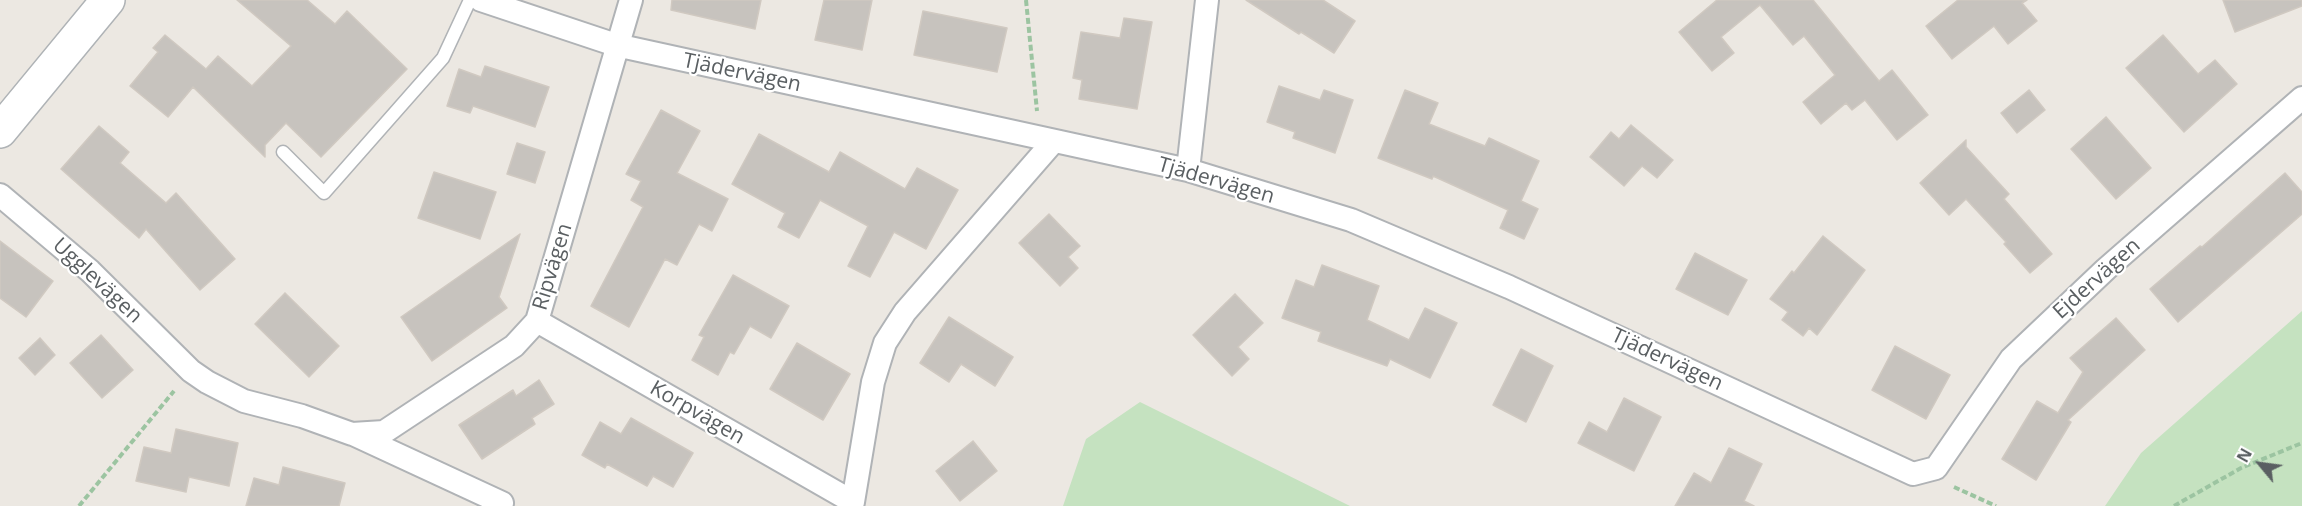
<!DOCTYPE html>
<meta charset="utf-8">
<style>
body{margin:0}
#map{position:relative;width:2302px;height:506px;overflow:hidden;background:#ece8e2;font-family:"Open Sans",sans-serif}
canvas{display:block}
.north{position:absolute;left:2230px;top:434px;width:60px;height:60px;-webkit-text-stroke:4px #fff;paint-order:stroke;rotate:299deg;font-size:16px;font-weight:700;line-height:24px;text-align:center;color:#5a5f62}
.north::after{content:'';display:block;margin:auto;width:21px;height:27px;background:#5a5f62;clip-path:polygon(50% 0,100% 100%,50% 72%,0 100%)}
</style>
<div id="map">
<canvas width="2302" height="506"></canvas>
<div class="north">N</div>
</div>
<script>
const ctx = document.querySelector('canvas').getContext('2d');
ctx.lineJoin = 'round';
function fillPath(path, color) { ctx.fillStyle = color; ctx.fill(path, 'evenodd'); }
const poly = rows => new Path2D(rows.map(r => 'M' + r).join(''));
function strokePath(path, color, width, dash) { ctx.strokeStyle = color; ctx.lineWidth = width; ctx.lineCap = dash ? 'butt' : 'round'; ctx.setLineDash(dash || []); ctx.stroke(path); }
function label(font, color, halo, rows, align = 'center') {
  ctx.font = font + ' "Open Sans",sans-serif'; ctx.lineWidth = 4.5; ctx.setLineDash([]); ctx.textBaseline = 'middle'; ctx.strokeStyle = halo; ctx.fillStyle = color; for (const [text, x, y, turn = 0] of rows) {
    ctx.save(); ctx.translate(x, y); ctx.rotate((+turn || 0) * Math.PI / 180); ctx.textAlign = isNaN(turn) ? turn : align; if (halo) ctx.strokeText(text, 0, 0); ctx.fillText(text, 0, 0); ctx.restore();
  }
}
fillPath(poly([
 [2302,311,2302,506,2105,506,2141,453],
 [1140,402,1350,506,1063,506,1086,439]
]), '#c5e2c0');
const building = poly([
 [237,0,307,0,335,24,347,11,407,69,321,157,286,123,265,145,265,157,193,87,168,117,130,86,158,52,153,48,165,35,206,69,218,56,252,86,291,46,237,0],
 [672,0,761,0,755,29,671,10,672,0],
 [824,0,872,0,862,50,815,40,824,0],
 [1246,0,1323,0,1355,21,1334,53,1301,32,1299,34,1246,0],
 [1717,0,1813,0,1879,81,1892,70,1928,115,1897,140,1865,100,1852,110,1846,103,1821,124,1803,102,1835,75,1804,36,1793,45,1760,5,1721,37,1734,53,1712,71,1679,32,1717,0],
 [1958,0,2027,0,2022,3,2037,21,2008,44,1994,26,1952,59,1926,26,1958,0],
 [2223,0,2302,0,2302,6,2235,32,2223,0],
 [923,11,1007,28,997,72,914,55,923,11],
 [1124,18,1152,22,1137,109,1079,99,1082,80,1073,78,1081,32,1120,38,1124,18],
 [2163,35,2198,74,2215,60,2237,84,2184,132,2126,68,2163,35],
 [485,66,549,87,535,127,473,106,470,113,447,106,459,69,481,77,485,66],
 [1279,86,1320,100,1324,90,1353,100,1335,153,1293,138,1295,132,1267,122,1279,86],
 [1405,90,1438,103,1429,124,1485,146,1489,138,1539,161,1521,201,1538,209,1524,239,1500,228,1508,210,1433,176,1432,179,1378,158,1405,90],
 [2029,90,2045,110,2017,133,2001,113,2029,90],
 [661,110,700,131,677,173,728,199,712,231,699,224,677,265,665,259,629,327,591,306,643,207,631,200,641,181,626,174,661,110],
 [2106,117,2151,168,2116,199,2071,149,2106,117],
 [1631,125,1673,160,1657,178,1642,166,1624,186,1590,157,1611,132,1619,139,1631,125],
 [99,126,129,152,120,163,166,203,176,193,235,259,200,290,146,229,139,238,61,169,99,126],
 [759,134,829,172,840,152,905,189,917,168,958,190,926,249,894,232,870,277,848,266,868,226,820,200,799,238,778,227,785,213,732,184,759,134],
 [1966,140,1966,147,2009,194,2004,199,2052,254,2030,273,2004,244,2006,242,1966,199,1949,215,1920,183,1966,140],
 [517,143,545,152,535,183,507,174,517,143],
 [434,172,496,192,480,239,418,218,434,172],
 [2285,173,2302,192,2302,214,2178,322,2150,289,2200,246,2202,247,2285,173],
 [1049,214,1080,246,1068,257,1078,268,1060,286,1019,243,1049,214],
 [520,234,499,297,507,308,432,361,401,317,520,234],
 [1823,236,1865,270,1817,335,1809,328,1803,336,1782,320,1788,312,1770,299,1792,271,1794,273,1823,236],
 [0,241,53,281,26,317,0,298,0,241],
 [1695,253,1747,280,1728,315,1676,289,1695,253],
 [1322,265,1379,286,1367,320,1409,340,1425,308,1457,323,1430,378,1390,359,1387,366,1318,341,1321,332,1282,318,1296,280,1314,287,1322,265],
 [733,275,789,306,771,338,750,326,734,354,730,352,718,375,692,360,704,337,699,335,733,275],
 [285,293,339,346,309,377,255,324,285,293],
 [1235,294,1263,323,1238,347,1249,359,1232,376,1193,335,1235,294],
 [949,317,1013,357,995,386,961,364,949,382,920,363,949,317],
 [2116,318,2145,350,2068,420,2071,422,2036,480,2002,459,2037,401,2058,413,2083,372,2070,358,2116,318],
 [101,335,133,370,102,398,70,363,101,335],
 [40,338,55,355,35,375,19,358,40,338],
 [797,343,850,374,823,420,770,389,797,343],
 [1895,346,1950,375,1926,419,1872,390,1895,346],
 [1521,349,1553,366,1526,422,1493,405,1521,349],
 [539,380,554,404,532,418,535,424,482,459,459,425,513,390,516,396,539,380],
 [1624,398,1661,417,1634,471,1578,443,1589,422,1607,432,1624,398],
 [631,418,693,453,673,487,653,476,647,486,607,464,605,468,582,455,600,422,621,434,631,418],
 [176,429,238,443,229,486,189,477,186,492,136,481,144,447,171,453,176,429],
 [973,441,997,471,960,501,936,471,973,441],
 [1729,448,1762,464,1744,501,1754,506,1675,506,1694,473,1711,483,1729,448],
 [283,467,345,483,339,506,246,506,254,478,279,485,283,467]
]);
fillPath(building, '#c7c3be');
strokePath(building, '#d0c9c1', 1.5);
const lane = poly([
 [283,152,324,193,443,58,470,0]
]);
const street = poly([
 [481,0,616,45,1188,170,1351,220,1509,287,1913,474,1936,468,2011,359,2106,269,2302,98],
 [1188,170,1207,0],
 [0,195,90,271,191,371,207,382,244,401,302,416,352,434,384,432,514,346,537,321,631,0],
 [537,321,853,502,850,506],
 [353,434,502,503],
 [853,502,873,382,885,343,905,312,1053,142]
]);
const secondary = poly([
 [0,131,108,0]
]);
strokePath(lane, '#b0b3b6', 15);
strokePath(street, '#b0b3b6', 26);
strokePath(secondary, '#afb3b6', 36);
strokePath(poly([
 [1026,0,1037,111],
 [1954,487,1996,506],
 [79,506,174,391],
 [2174,506,2241,468,2302,443]
]), '#9cc4a1', 4, [6, 3]);
strokePath(lane, '#fff', 12);
strokePath(street, '#fff', 22);
strokePath(secondary, '#fff', 33);
label('21px', '#5a5f62', '#fff', [
 ["Tjädervägen",742,73,12],
 ["Tjädervägen",1216,181,16],
 ["Ripvägen",553,267,-73],
 ["Ejdervägen",2097,279,-42],
 ["Ugglevägen",97,281,43],
 ["Tjädervägen",1667,360,25],
 ["Korpvägen",697,413,30]
]);
</script>
